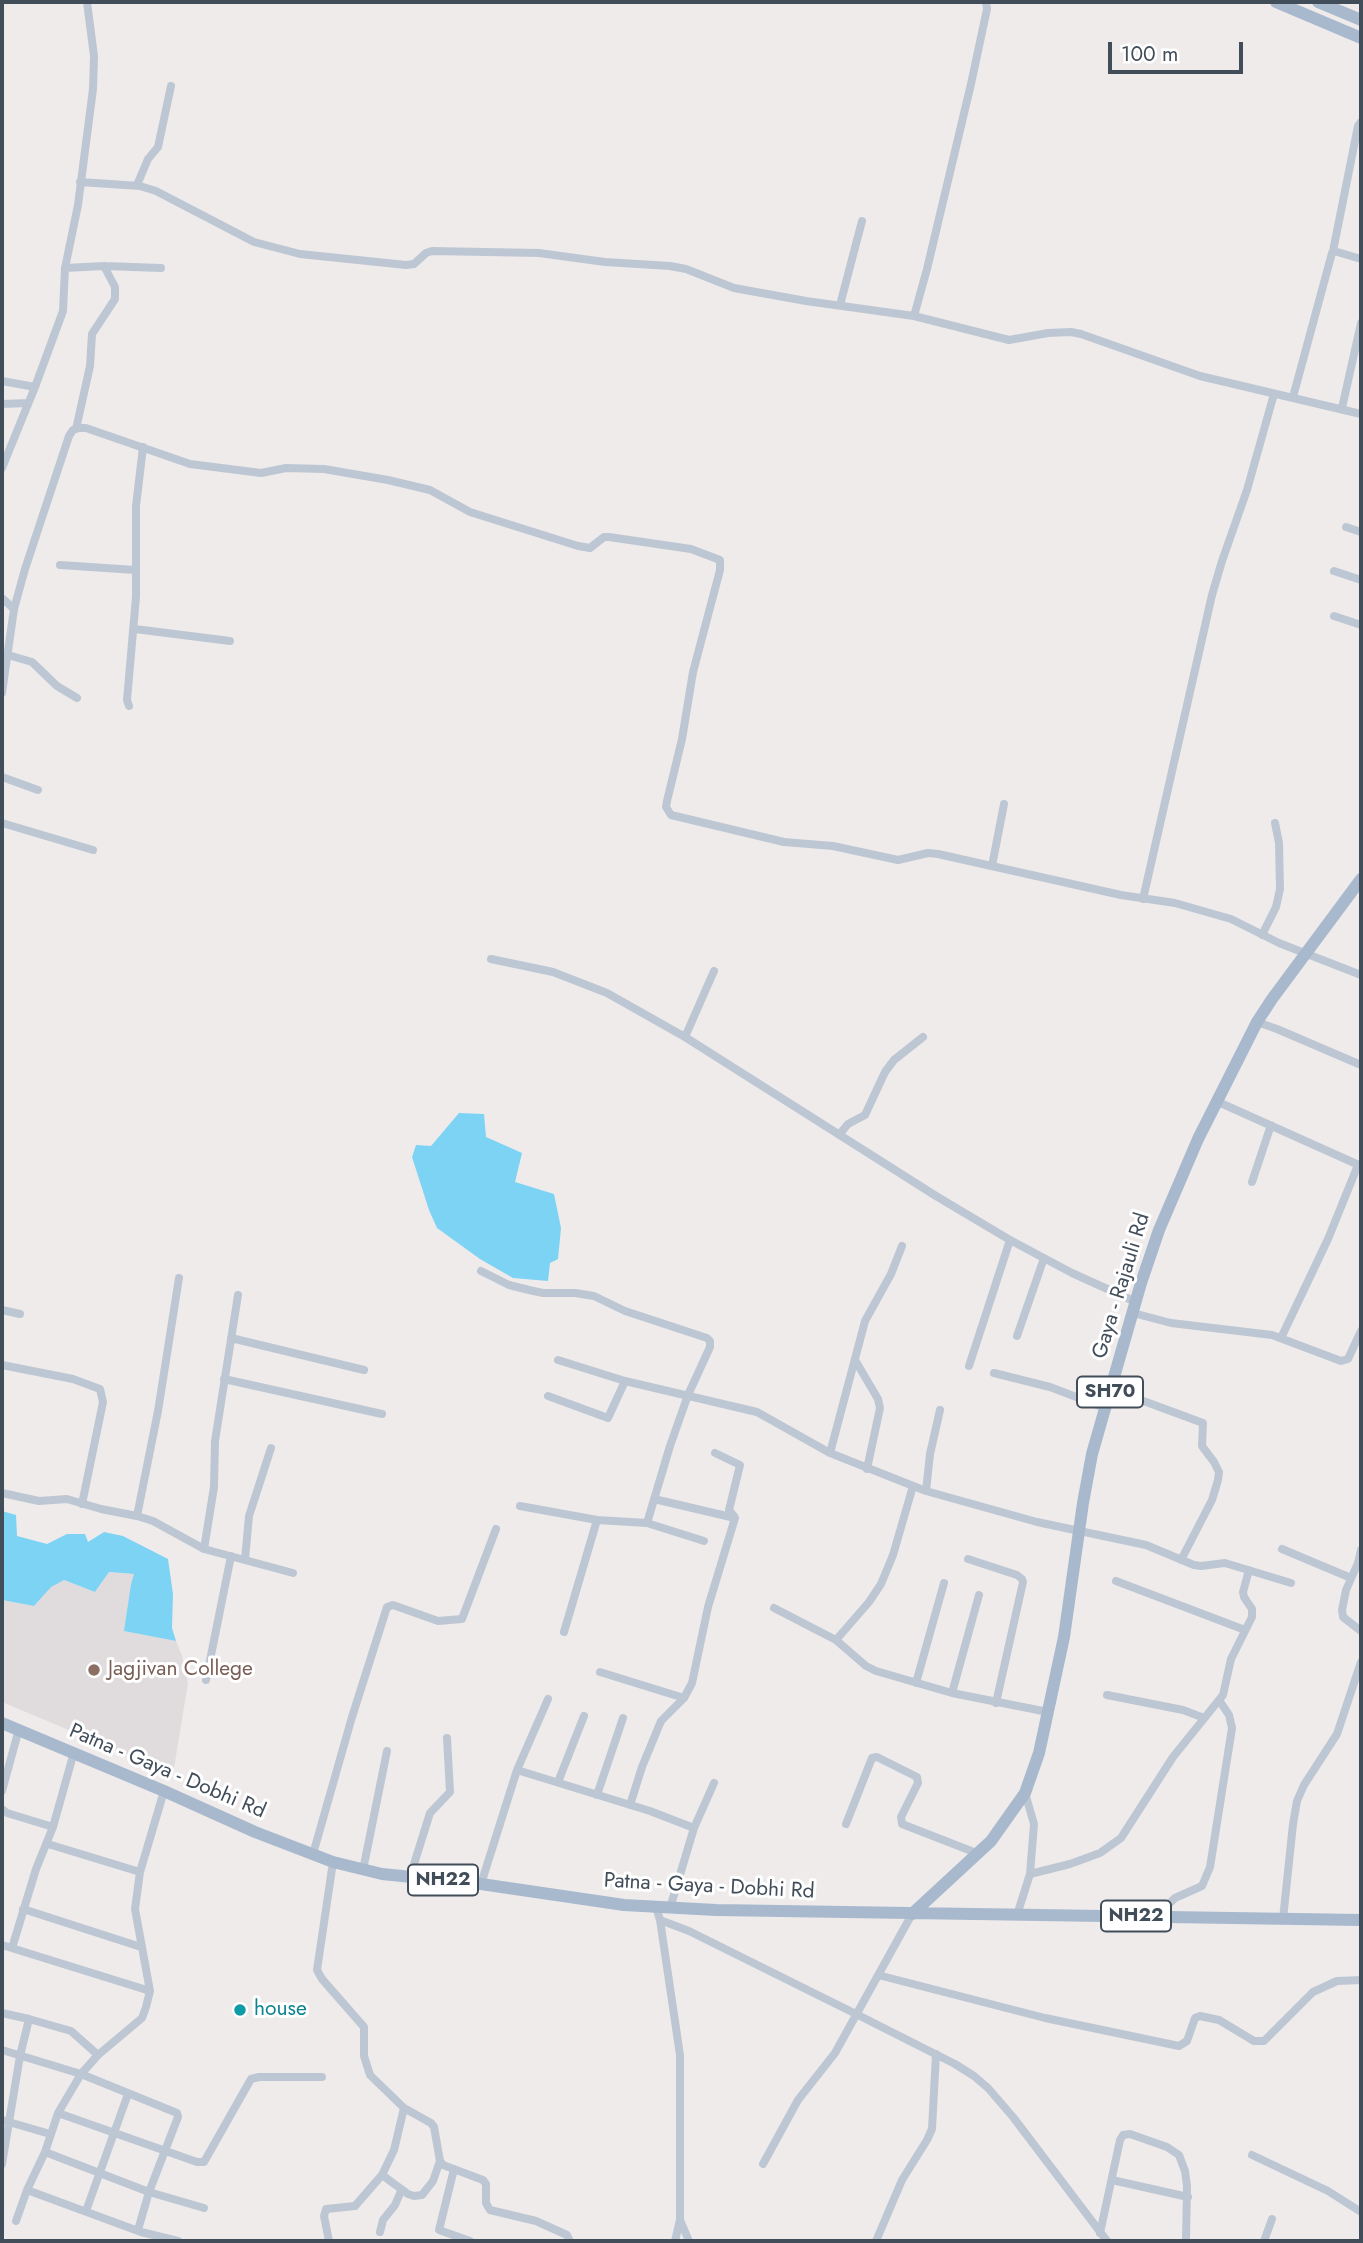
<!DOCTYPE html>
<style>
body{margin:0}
#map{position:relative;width:1363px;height:2243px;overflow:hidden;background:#efebeb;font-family:Jost,sans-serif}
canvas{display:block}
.frame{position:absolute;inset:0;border:4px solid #424d5a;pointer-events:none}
.scale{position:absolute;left:1108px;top:42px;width:135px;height:32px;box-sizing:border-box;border:4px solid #424d5a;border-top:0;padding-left:9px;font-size:21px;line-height:24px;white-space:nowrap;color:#424d5a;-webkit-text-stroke:5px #fff;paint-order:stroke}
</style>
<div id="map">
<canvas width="1363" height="2243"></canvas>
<div class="frame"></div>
<div class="scale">100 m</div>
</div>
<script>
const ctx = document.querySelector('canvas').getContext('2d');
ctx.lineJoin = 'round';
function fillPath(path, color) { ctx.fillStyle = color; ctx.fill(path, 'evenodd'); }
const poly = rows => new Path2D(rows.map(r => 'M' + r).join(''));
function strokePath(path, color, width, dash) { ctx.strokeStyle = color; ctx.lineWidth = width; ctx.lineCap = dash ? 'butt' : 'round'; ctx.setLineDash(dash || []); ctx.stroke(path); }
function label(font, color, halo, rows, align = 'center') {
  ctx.font = font + ' Jost,sans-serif'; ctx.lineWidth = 6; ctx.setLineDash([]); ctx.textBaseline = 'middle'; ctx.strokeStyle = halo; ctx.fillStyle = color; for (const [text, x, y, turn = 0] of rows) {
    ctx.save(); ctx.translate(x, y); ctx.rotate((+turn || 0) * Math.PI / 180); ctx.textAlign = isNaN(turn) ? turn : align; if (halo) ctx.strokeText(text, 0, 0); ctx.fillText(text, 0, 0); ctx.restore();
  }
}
fillPath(poly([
 [109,1572,135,1574,131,1584,125,1631,176,1641,182,1656,188,1683,173,1774,2,1702,2,1600,34,1606,51,1586,64,1580,95,1592]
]), '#e0dcdd');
fillPath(poly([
 [459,1113,484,1114,486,1137,522,1153,515,1182,554,1194,561,1228,558,1259,550,1263,548,1281,513,1278,480,1259,437,1228,429,1210,412,1157,416,1145,431,1146],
 [2,1511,16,1515,17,1536,47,1544,67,1534,85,1534,88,1542,104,1532,123,1536,168,1559,173,1594,172,1628,176,1641,124,1631,131,1584,134,1574,109,1572,95,1592,64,1580,51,1587,34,1606,2,1600]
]), '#7dd3f3');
strokePath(poly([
 [80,182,140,186,156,191,254,242,300,254,406,265,414,264,426,253,432,251,539,253,605,262,670,266,686,269,734,288,806,301,914,316,1009,340,1048,333,1071,332,1081,334,1200,376,1361,414],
 [137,185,148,159,158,147,171,86],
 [1333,251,1358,126,1361,122],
 [65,268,104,266,161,268],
 [840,305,862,221],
 [914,316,927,269,971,84,987,9,986,2],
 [2,381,35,387],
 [1293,397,1332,253,1334,251,1361,259],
 [2,404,28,403],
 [1342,408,1361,323],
 [76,429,90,366,92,334,115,299,115,287,104,266],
 [2,468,35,387,63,311,65,268,78,205,93,89,94,56,87,2],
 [1346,527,1361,532],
 [60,565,135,570],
 [1334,571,1361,580],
 [2,598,14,609],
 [1334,616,1361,625],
 [135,629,230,641],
 [8,655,32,662,57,686,77,698],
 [2,693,14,609,25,569,69,436,73,430,77,428,86,428,190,464,261,473,286,468,324,469,388,480,430,490,470,512,578,546,590,548,604,537,609,537,691,549,720,560,720,570,693,672,682,739,667,801,666,807,671,815,784,842,833,846,898,860,928,853,938,854,1121,895,1175,903,1231,919,1279,943,1361,975],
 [129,706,127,700,136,597,136,506,143,447],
 [2,777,38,790],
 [2,823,93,850],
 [992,866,1004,804],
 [1143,899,1212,595,1222,561,1247,490,1274,394],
 [1262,935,1276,907,1280,889,1279,843,1275,823],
 [491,959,553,972,607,993,685,1037,936,1196,1010,1240,1072,1273,1136,1302],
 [1257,1022,1277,1029,1361,1065],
 [685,1037,714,971],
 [1216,1101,1361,1166],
 [839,1135,848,1124,865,1115,885,1072,894,1060,923,1037],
 [1252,1182,1271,1125],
 [481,1271,509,1285,529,1290,543,1293,575,1293,594,1296,625,1311,707,1338,710,1341,710,1347,688,1395,670,1446,647,1523],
 [2,1310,20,1314],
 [1133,1313,1171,1323,1272,1335,1341,1361,1348,1359,1361,1331],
 [1017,1336,1044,1258],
 [231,1338,364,1370],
 [1281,1338,1328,1239,1358,1165],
 [558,1360,625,1381,757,1412,830,1453,926,1491,1037,1522,1146,1545,1194,1565,1201,1566,1225,1563,1291,1583],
 [855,1360,878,1399,880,1408,867,1469],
 [2,1365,73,1379,100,1389,103,1402,82,1504],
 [969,1366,1010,1240],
 [994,1373,1050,1387,1105,1408],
 [224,1379,382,1414],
 [1111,1389,1203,1423,1202,1446,1214,1462,1219,1472,1218,1480,1212,1500,1181,1560],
 [548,1396,608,1418,625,1381],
 [715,1453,740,1465,729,1510,734,1516],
 [830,1453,865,1321,891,1274,902,1246],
 [926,1491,930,1454,940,1410],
 [2,1493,39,1501,67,1499,101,1509,137,1516,153,1521,204,1549,293,1573],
 [520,1506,597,1520,647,1523,704,1541],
 [137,1516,158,1411,179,1278],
 [204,1549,214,1487,215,1441,238,1295],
 [1282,1549,1351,1578],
 [1361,1550,1358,1563,1346,1590,1342,1610,1343,1617,1361,1631],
 [968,1559,1017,1575,1022,1579,1023,1582,996,1703],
 [245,1560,249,1516,271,1448],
 [1116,1581,1245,1630],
 [774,1608,836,1640,866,1666,876,1671,952,1693,1048,1712],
 [564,1632,597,1520],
 [836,1640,869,1602,881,1584,893,1555,913,1486],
 [600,1672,684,1698],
 [206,1680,231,1556],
 [916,1683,944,1583],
 [952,1693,979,1595],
 [1107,1695,1183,1710,1204,1718],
 [517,1770,650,1811,694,1828],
 [558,1782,584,1716],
 [2,1791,19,1729],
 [1025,1793,1034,1824,1030,1874],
 [597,1795,623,1718],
 [630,1805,642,1767,661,1721,684,1698,692,1683,708,1607,735,1518,654,1499],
 [2,1809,7,1813,53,1827],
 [846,1824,872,1758,877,1757,917,1777,918,1783,901,1817,902,1824,979,1854],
 [48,1844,140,1872],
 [313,1854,352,1717,387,1607,393,1605,438,1621,462,1619,496,1529],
 [333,1862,317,1970,322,1979,364,2027,364,2056,370,2075,404,2108,431,2123,434,2127,440,2161,443,2165,483,2180,486,2184,486,2203,490,2210,536,2221,567,2235,570,2241],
 [363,1870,387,1751],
 [410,1877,430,1813,450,1792,447,1738],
 [481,1884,517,1770,548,1699],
 [656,1907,660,1920,680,2055,680,2220,675,2241],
 [670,1908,694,1828,714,1783],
 [23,1909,141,1947],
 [1017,1915,1030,1874,1070,1864,1100,1853,1121,1838,1173,1757,1223,1695,1231,1659,1252,1617,1252,1609,1244,1597,1243,1592,1249,1570],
 [1156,1916,1175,1898,1202,1886,1210,1867,1232,1728,1229,1715,1219,1700],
 [1283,1919,1293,1824,1297,1801,1304,1785,1337,1734,1361,1662],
 [660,1920,689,1931,856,2014,955,2064,974,2076,988,2088,1013,2117,1107,2241],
 [2,1945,150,1991],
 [12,1948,36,1869,53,1827,74,1752],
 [878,1975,1045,2018,1179,2046,1187,2041,1195,2018,1200,2016,1219,2020,1254,2041,1264,2041,1313,1992,1337,1981,1361,1980],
 [2,2013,29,2019,71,2031,98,2055],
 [2,2050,81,2074,177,2113,178,2117,149,2192,138,2230],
 [58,2113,197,2162,204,2162,251,2079,259,2077,322,2077],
 [2,2120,50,2134],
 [45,2152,149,2192,204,2208],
 [1252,2155,1328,2191,1361,2212],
 [2,2164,20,2056,29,2019],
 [763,2164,798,2100,835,2053,912,1914],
 [454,2169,439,2230,470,2241],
 [382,2175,408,2194,414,2196,422,2195,433,2181,440,2161],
 [1112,2180,1188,2197],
 [27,2190,141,2232,178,2241],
 [86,2211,128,2094],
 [680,2220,689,2241],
 [16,2221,27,2190,45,2152,58,2113,81,2074,98,2055,142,2018,146,2007,150,1991,135,1909,140,1872,164,1791],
 [380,2232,383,2220,395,2205,401,2191],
 [1100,2233,1120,2140,1123,2135,1130,2134,1167,2147,1179,2155,1185,2171,1187,2186,1186,2241],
 [329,2241,324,2216,326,2209,355,2206,382,2175,394,2150,404,2108],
 [876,2241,902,2180,927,2140,932,2129,936,2054],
 [1264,2241,1272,2219]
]), '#bdc7d3', 8);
strokePath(poly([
 [1276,2,1361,38],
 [1318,2,1361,20],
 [2,1723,164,1791,255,1832,333,1862,382,1874,481,1884,624,1905,716,1910,1361,1920],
 [912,1914,991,1841,1025,1793,1039,1753,1064,1637,1083,1503,1092,1454,1141,1283,1159,1230,1198,1139,1257,1022,1272,999,1361,879]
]), '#a8b9ce', 12);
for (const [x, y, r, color] of [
 [94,1670,7,"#8d6e63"],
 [240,2010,7,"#0f9aa8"]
]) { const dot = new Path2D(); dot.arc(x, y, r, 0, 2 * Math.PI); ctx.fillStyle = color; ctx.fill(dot); strokePath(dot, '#fff', 2.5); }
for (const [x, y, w] of [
 [1110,1392,66],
 [443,1880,70],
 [1136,1916,70]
]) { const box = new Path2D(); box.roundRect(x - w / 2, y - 15.5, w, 31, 5); ctx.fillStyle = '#fff'; ctx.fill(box); strokePath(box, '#424d5a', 2); }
label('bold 19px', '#424d5a', null, [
 ["SH70",1110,1392],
 ["NH22",443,1880],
 ["NH22",1136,1916]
]);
label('21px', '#424d5a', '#fff', [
 ["Gaya - Rajauli Rd",1122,1286,-73],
 ["Patna - Gaya - Dobhi Rd",167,1772,23],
 ["Patna - Gaya - Dobhi Rd",709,1887,3]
]);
label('21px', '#785e54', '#fff', [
 ["Jagjivan College",108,1670]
], 'left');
label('21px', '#0d838f', '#fff', [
 ["house",254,2010]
], 'left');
</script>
